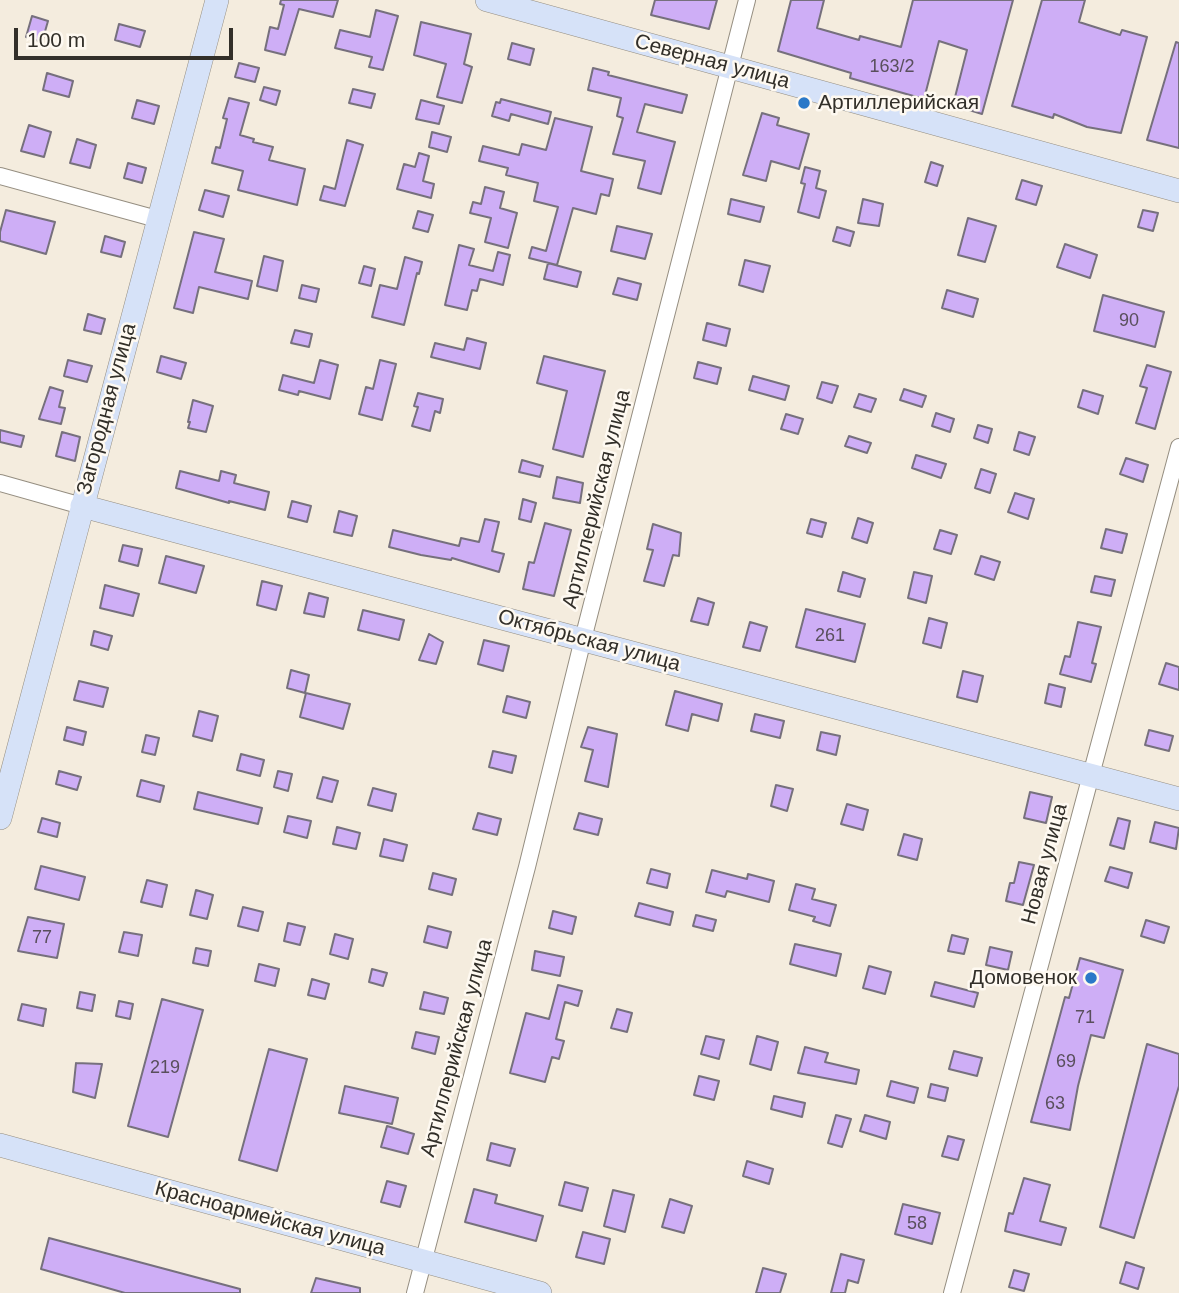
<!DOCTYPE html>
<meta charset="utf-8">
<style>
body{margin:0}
#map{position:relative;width:1179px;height:1293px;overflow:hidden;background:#f4ecde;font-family:Helvetica,sans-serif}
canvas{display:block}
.scale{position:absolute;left:14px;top:28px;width:219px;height:32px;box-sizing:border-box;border:4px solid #322f29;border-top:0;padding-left:9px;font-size:21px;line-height:24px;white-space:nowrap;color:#322f29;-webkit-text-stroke:5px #fef9f1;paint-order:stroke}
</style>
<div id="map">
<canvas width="1179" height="1293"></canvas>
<div class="scale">100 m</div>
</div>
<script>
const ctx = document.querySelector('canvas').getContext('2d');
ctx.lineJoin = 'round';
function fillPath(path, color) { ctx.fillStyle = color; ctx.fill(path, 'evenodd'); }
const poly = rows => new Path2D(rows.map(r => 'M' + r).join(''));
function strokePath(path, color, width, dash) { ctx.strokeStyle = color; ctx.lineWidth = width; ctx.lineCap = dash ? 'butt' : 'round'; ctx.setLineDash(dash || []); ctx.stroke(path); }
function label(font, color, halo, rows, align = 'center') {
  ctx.font = font + ' Helvetica,sans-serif'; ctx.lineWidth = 5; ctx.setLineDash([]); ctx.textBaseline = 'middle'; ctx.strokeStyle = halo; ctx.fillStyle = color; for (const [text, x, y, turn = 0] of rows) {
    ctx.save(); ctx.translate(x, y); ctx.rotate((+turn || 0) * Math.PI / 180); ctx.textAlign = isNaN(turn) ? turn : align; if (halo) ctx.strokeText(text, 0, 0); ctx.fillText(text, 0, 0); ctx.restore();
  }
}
const building = poly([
 [281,0,338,0,333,17,299,9,285,55,265,50,270,27,278,29,284,5,280,4,281,0],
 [655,0,717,0,709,29,651,15,655,0],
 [791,0,824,0,817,28,859,40,860,36,901,47,913,0,1013,0,982,114,953,105,967,50,939,41,924,99,850,78,851,73,778,51,791,0],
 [1042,0,1085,0,1079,22,1120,35,1122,30,1147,37,1121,133,1087,127,1054,114,1053,118,1012,106,1042,0],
 [376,10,398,16,383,70,369,67,372,57,335,48,340,30,370,37,376,10],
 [32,16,48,21,42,42,26,37,32,16],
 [421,22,471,34,464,64,472,67,462,103,437,97,446,64,414,55,421,22],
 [119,24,145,31,140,47,115,40,119,24],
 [1176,42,1179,43,1179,148,1147,140,1176,42],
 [512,43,534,49,530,65,508,59,512,43],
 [239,63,259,68,255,82,235,77,239,63],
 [593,68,609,72,608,75,687,95,682,113,645,104,637,132,675,142,661,194,638,188,645,161,613,154,623,118,617,116,621,98,588,90,593,68],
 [47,73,73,81,69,97,43,90,47,73],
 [264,87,280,91,276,105,260,100,264,87],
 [353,89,375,94,371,108,349,103,353,89],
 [229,98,249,103,240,135,254,139,253,142,273,147,269,160,305,169,297,205,238,190,243,171,212,163,216,147,220,148,227,119,223,118,229,98],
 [501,99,551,112,548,124,511,114,509,121,492,116,496,102,500,103,501,99],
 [137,100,159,106,154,124,132,118,137,100],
 [421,100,444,106,439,124,416,119,421,100],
 [762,113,779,118,777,125,809,134,799,169,771,161,766,181,743,175,762,113],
 [555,118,592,127,581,171,613,179,609,196,601,194,596,214,573,208,557,265,529,258,532,247,546,251,558,207,534,201,538,183,506,175,508,168,479,161,483,146,519,155,522,144,546,150,555,118],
 [29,125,51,132,44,157,21,151,29,125],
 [432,132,451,137,447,152,429,147,432,132],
 [77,139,96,145,90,168,70,163,77,139],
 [347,140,363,145,345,206,320,200,324,186,335,189,347,140],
 [419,153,429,156,423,181,434,184,431,198,397,189,404,164,415,167,419,153],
 [931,162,943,166,937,186,925,182,931,162],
 [128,163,146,168,142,183,124,178,128,163],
 [805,167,820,171,816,188,826,191,819,218,798,212,805,184,801,183,805,167],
 [1022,180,1042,186,1036,205,1016,199,1022,180],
 [485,187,504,192,500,208,517,213,508,248,485,242,491,218,470,213,473,202,481,204,485,187],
 [205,190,229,196,223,217,199,210,205,190],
 [731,199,764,207,760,222,728,214,731,199],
 [863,199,883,204,879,226,858,223,863,199],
 [6,210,55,222,46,254,0,241,0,232,6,210],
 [1143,210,1158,213,1153,231,1138,227,1143,210],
 [418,211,433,215,428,232,413,228,418,211],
 [968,218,996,226,985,262,958,255,968,218],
 [617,226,652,234,645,259,611,251,617,226],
 [837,227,854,232,850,246,833,241,837,227],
 [194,232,224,239,215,272,252,281,248,299,199,287,193,313,174,308,194,232],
 [105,236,125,242,121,257,101,252,105,236],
 [1065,244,1097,255,1090,278,1057,267,1065,244],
 [459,245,474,249,469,265,493,271,498,252,510,255,503,285,480,279,477,291,472,290,467,310,445,305,459,245],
 [264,256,283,261,277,291,257,286,264,256],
 [405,257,422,262,419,274,417,273,404,325,372,317,380,285,397,289,405,257],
 [745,260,770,266,763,292,739,285,745,260],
 [548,263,581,272,577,287,544,279,548,263],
 [364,266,375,269,371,286,359,283,364,266],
 [618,278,641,284,637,300,613,294,618,278],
 [302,285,319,289,316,302,299,298,302,285],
 [947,290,978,299,973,317,942,308,947,290],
 [1103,295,1164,312,1155,347,1094,331,1103,295],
 [88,314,105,319,101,334,84,330,88,314],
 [707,323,730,329,726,346,703,340,707,323],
 [295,330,312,334,309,347,291,343,295,330],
 [467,338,486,343,480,369,431,357,435,343,464,350,467,338],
 [161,356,186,363,181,379,157,372,161,356],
 [544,356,605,371,583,457,553,449,567,391,537,383,544,356],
 [68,360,92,366,87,382,64,376,68,360],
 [320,360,338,365,330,399,299,391,298,395,279,390,283,375,314,383,320,360],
 [380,360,396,364,382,420,359,414,366,387,373,389,380,360],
 [698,362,721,368,717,384,694,378,698,362],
 [1147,365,1171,372,1155,429,1136,423,1147,388,1140,386,1147,365],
 [753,376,789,386,785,400,749,390,753,376],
 [822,382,838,386,832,403,817,398,822,382],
 [50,387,63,391,59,407,65,408,61,424,39,419,50,387],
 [904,389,926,396,922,407,900,400,904,389],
 [1083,390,1103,396,1098,414,1078,407,1083,390],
 [418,393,443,399,440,413,435,411,430,431,412,426,418,407,414,406,418,393],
 [859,394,876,399,871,412,854,407,859,394],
 [193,400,213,406,206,432,188,428,190,422,188,422,193,400],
 [936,413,954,419,950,432,932,426,936,413],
 [786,414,803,419,798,434,781,429,786,414],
 [978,425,992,429,988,443,974,438,978,425],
 [0,430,24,436,21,447,0,442,0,430],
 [62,432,80,437,75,461,56,456,62,432],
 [1019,432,1035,437,1029,455,1014,450,1019,432],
 [849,436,871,443,867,453,845,446,849,436],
 [916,455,946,464,941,478,912,468,916,455],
 [1126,458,1148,465,1143,482,1120,474,1126,458],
 [522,460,543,466,540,477,519,472,522,460],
 [981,469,996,474,990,493,975,488,981,469],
 [180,471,219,481,221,471,236,475,234,483,269,492,265,510,229,501,229,503,176,488,180,471],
 [557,477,583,483,580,503,553,498,557,477],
 [1015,493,1034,499,1028,519,1008,512,1015,493],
 [523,499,536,503,531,522,519,519,523,499],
 [292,501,311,506,307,522,288,517,292,501],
 [339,511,357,516,352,536,334,532,339,511],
 [858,518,873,523,867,543,852,538,858,518],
 [485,519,499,522,492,551,504,554,499,572,452,558,451,560,421,555,389,547,393,530,459,546,461,538,479,542,485,519],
 [811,519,826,523,822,537,807,533,811,519],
 [545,523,571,530,554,596,523,589,529,562,534,563,545,523],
 [653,524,681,533,679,556,673,555,664,586,644,581,653,550,647,549,653,524],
 [1106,529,1127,534,1122,553,1101,548,1106,529],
 [940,530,957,535,951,554,934,549,940,530],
 [123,545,142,549,138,566,119,561,123,545],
 [166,556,204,566,196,593,159,583,166,556],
 [981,556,1000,562,994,580,975,574,981,556],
 [843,572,865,579,860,597,838,591,843,572],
 [914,572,932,576,926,603,908,598,914,572],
 [1095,576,1115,580,1111,596,1091,592,1095,576],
 [262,581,282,586,276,610,257,605,262,581],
 [105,585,139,594,133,616,100,608,105,585],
 [309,593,328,598,324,617,304,613,309,593],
 [698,598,714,603,708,625,691,621,698,598],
 [806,609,865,624,855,662,796,647,806,609],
 [363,610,404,620,399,640,358,630,363,610],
 [929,618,947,623,941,648,923,643,929,618],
 [750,622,767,627,760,651,743,647,750,622],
 [1078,622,1101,627,1092,663,1096,664,1091,682,1060,674,1065,656,1070,657,1078,622],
 [94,631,112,636,108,650,91,645,94,631],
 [429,634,443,642,436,664,419,660,429,634],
 [484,640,509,646,503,671,478,664,484,640],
 [1166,663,1179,667,1179,690,1159,684,1166,663],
 [291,670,309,675,305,693,287,688,291,670],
 [963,671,983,676,977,702,957,697,963,671],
 [79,681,108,688,103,707,74,700,79,681],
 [1049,684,1065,688,1061,707,1045,703,1049,684],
 [675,691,722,704,718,721,692,714,688,731,666,725,675,691],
 [306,693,350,704,343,729,300,717,306,693],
 [507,696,530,702,526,718,503,712,507,696],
 [199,711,218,716,212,741,193,736,199,711],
 [755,714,784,721,780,738,751,731,755,714],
 [67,727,86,732,83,745,64,740,67,727],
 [588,727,617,734,608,787,585,781,593,750,581,747,588,727],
 [1149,730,1173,736,1169,751,1145,745,1149,730],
 [821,732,840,736,836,755,817,750,821,732],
 [146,735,159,738,155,755,142,752,146,735],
 [493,751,516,756,512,773,489,767,493,751],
 [241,754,264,760,260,776,237,770,241,754],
 [59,771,81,777,77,790,56,784,59,771],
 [278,771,292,774,288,791,274,787,278,771],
 [323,777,338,781,332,802,317,798,323,777],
 [141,780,164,786,160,802,137,796,141,780],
 [776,785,793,789,787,811,771,806,776,785],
 [373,788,396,794,392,811,368,805,373,788],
 [198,792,262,808,258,824,194,809,198,792],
 [1030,792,1052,797,1046,823,1024,818,1030,792],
 [847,804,868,810,863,830,841,824,847,804],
 [478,813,501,819,497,835,473,829,478,813],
 [579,813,602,819,598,835,574,829,579,813],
 [288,816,311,821,307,838,284,832,288,816],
 [42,818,60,823,57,837,38,832,42,818],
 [1118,818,1130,821,1124,849,1110,845,1118,818],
 [1155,822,1179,828,1176,849,1150,842,1155,822],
 [337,827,360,833,356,849,333,844,337,827],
 [904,834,922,839,917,860,898,855,904,834],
 [384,839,407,845,403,861,380,856,384,839],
 [1019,862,1034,865,1023,905,1006,901,1010,883,1014,883,1019,862],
 [41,866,85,877,79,900,35,889,41,866],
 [1110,867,1132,873,1128,888,1105,881,1110,867],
 [651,869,670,874,667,888,647,883,651,869],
 [712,870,747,879,748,874,774,881,769,902,727,891,725,897,706,892,712,870],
 [433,873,456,879,452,895,429,889,433,873],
 [147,880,167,885,162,907,141,902,147,880],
 [796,884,815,889,812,899,836,905,830,926,813,921,815,917,789,910,796,884],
 [196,890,213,895,207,919,190,915,196,890],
 [639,903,673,912,670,925,635,916,639,903],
 [243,907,263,912,258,931,238,926,243,907],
 [553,911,576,917,572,934,549,928,553,911],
 [696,915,716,920,713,931,693,926,696,915],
 [28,917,64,924,57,958,18,951,28,917],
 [1146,920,1169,927,1164,943,1141,936,1146,920],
 [288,923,305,927,300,945,284,941,288,923],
 [428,926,451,932,447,948,424,942,428,926],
 [124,932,142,935,138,956,119,952,124,932],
 [335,934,353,939,348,959,330,954,335,934],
 [952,935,968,939,964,954,948,951,952,935],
 [795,944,841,954,836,976,790,964,795,944],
 [990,947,1012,952,1008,970,986,965,990,947],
 [196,948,211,951,208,966,193,963,196,948],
 [535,951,564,957,560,976,532,970,535,951],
 [1080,958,1123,970,1104,1038,1091,1035,1078,1086,1070,1130,1031,1122,1065,997,1069,998,1080,958],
 [259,964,279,969,275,986,255,981,259,964],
 [869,966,891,972,885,994,863,988,869,966],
 [372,969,387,973,383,986,369,982,372,969],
 [312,979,329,984,325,999,308,995,312,979],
 [935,982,978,993,974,1007,931,996,935,982],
 [558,985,582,991,578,1006,565,1002,556,1039,564,1041,559,1059,552,1057,545,1082,510,1073,526,1013,549,1019,558,985],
 [80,992,95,995,92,1011,77,1008,80,992],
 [424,992,448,998,444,1014,420,1009,424,992],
 [162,999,203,1010,168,1137,128,1126,162,999],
 [119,1001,133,1004,130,1019,116,1016,119,1001],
 [22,1004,46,1009,43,1026,18,1020,22,1004],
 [617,1009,632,1013,627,1032,611,1028,617,1009],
 [416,1032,439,1037,435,1054,412,1048,416,1032],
 [706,1036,724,1040,719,1059,701,1054,706,1036],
 [757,1036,778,1042,771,1070,750,1064,757,1036],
 [1147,1044,1179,1054,1179,1086,1134,1238,1100,1227,1147,1044],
 [805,1047,828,1053,825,1062,859,1070,856,1084,798,1073,805,1047],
 [269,1049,307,1059,277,1171,239,1160,269,1049],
 [954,1051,982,1058,977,1076,949,1069,954,1051],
 [76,1063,102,1064,95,1098,73,1092,76,1063],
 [699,1076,719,1081,714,1100,694,1095,699,1076],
 [891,1081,918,1088,914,1103,887,1096,891,1081],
 [931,1084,948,1088,945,1101,928,1097,931,1084],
 [345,1086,398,1098,392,1124,339,1113,345,1086],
 [774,1096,805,1103,802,1117,771,1109,774,1096],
 [836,1115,851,1119,842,1147,828,1143,836,1115],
 [865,1115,890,1122,886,1139,860,1131,865,1115],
 [387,1126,414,1134,408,1154,381,1147,387,1126],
 [948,1136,964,1140,958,1160,942,1156,948,1136],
 [491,1143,515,1149,510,1166,487,1160,491,1143],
 [747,1161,773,1169,769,1184,743,1176,747,1161],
 [1024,1178,1050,1185,1040,1221,1066,1228,1061,1245,1005,1231,1009,1213,1013,1214,1024,1178],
 [387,1181,406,1186,400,1207,381,1202,387,1181],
 [565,1182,588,1188,582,1211,559,1205,565,1182],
 [474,1189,497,1195,495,1203,543,1216,536,1241,465,1222,474,1189],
 [613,1190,634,1195,625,1232,604,1226,613,1190],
 [670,1199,692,1206,684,1233,662,1227,670,1199],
 [903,1204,940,1213,932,1244,895,1234,903,1204],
 [583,1232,610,1239,604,1264,576,1257,583,1232],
 [49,1238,240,1289,240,1293,125,1293,41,1269,49,1238],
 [841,1254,864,1260,858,1283,848,1280,845,1293,831,1293,841,1254],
 [1126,1262,1144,1268,1138,1289,1120,1283,1126,1262],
 [763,1268,786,1274,780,1293,756,1293,763,1268],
 [1014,1270,1029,1274,1024,1291,1009,1287,1014,1270],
 [316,1278,360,1288,360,1293,311,1293,316,1278]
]);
fillPath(building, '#ceaef6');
strokePath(building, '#76707d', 2);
const street = poly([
 [0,176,157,219],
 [0,483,82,506],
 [415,1293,527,867,583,639,747,0],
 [952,1293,1179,447]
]);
const secondary = poly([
 [487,0,1179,191],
 [82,506,1179,799],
 [0,818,217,0],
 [0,1145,540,1293]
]);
strokePath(street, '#958e81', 18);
strokePath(secondary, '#958e81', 24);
strokePath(street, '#fff', 16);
strokePath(secondary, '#d6e2f8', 23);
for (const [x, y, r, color] of [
 [804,103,7,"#2a78c8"],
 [1091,978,7,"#2a78c8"]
]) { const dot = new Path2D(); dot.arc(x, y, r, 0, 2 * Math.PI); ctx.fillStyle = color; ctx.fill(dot); strokePath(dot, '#fef9f1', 2.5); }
label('18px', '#594f5c', null, [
 ["163/2",892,67],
 ["90",1129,321],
 ["261",830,636],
 ["77",42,938],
 ["71",1085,1018],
 ["69",1066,1062],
 ["219",165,1068],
 ["63",1055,1104],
 ["58",917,1224]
]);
label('21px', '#322f29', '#fef9f1', [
 ["Северная улица",712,62,15],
 ["Загородная улица",107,409,-75],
 ["Артиллерийская улица",597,499,-76],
 ["Октябрьская улица",589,641,15],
 ["Новая улица",1045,864,-75],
 ["Артиллерийская улица",457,1048,-75],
 ["Красноармейская улица",270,1219,15]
]);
label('21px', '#322f29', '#fef9f1', [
 ["Артиллерийская",818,103],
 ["Домовенок",1077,978,"right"]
], 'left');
</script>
